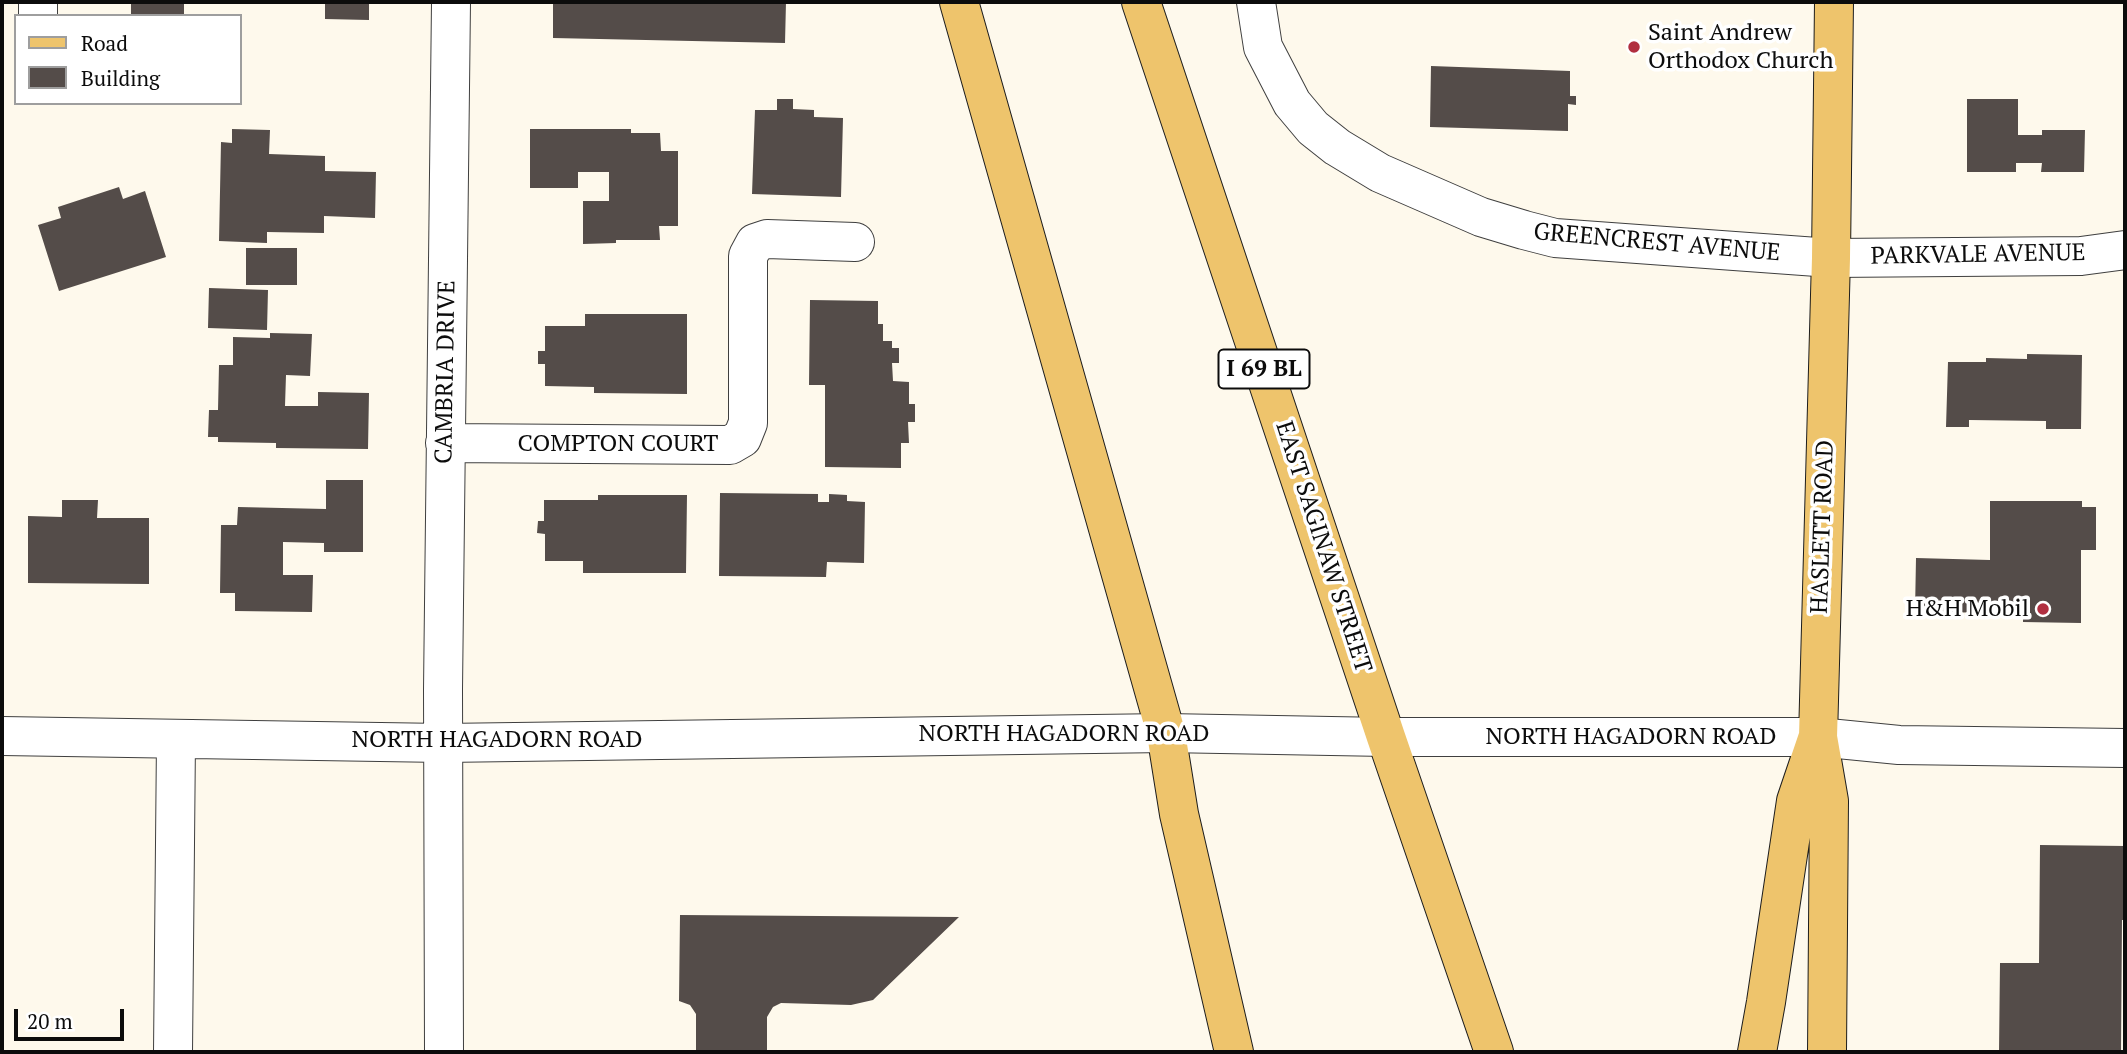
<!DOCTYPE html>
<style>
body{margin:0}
#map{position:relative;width:2127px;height:1054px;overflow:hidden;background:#fef9ec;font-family:"PT Serif",serif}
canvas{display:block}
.frame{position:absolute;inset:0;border:4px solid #0c0c0c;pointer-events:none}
.legend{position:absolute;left:14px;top:14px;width:228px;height:91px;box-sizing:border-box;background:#fff;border:2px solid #9e9e9e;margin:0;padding:9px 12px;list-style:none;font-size:21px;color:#0c0c0c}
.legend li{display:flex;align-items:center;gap:14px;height:35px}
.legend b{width:35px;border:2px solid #9e9e9e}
.scale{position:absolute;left:14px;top:1009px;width:110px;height:32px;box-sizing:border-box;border:4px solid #0c0c0c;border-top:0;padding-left:9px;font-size:21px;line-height:24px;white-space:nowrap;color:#0c0c0c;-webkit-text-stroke:5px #fff;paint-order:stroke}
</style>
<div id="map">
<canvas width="2127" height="1054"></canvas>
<div class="frame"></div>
<ul class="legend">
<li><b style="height:9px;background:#eec46c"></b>Road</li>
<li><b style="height:19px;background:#544c49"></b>Building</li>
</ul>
<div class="scale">20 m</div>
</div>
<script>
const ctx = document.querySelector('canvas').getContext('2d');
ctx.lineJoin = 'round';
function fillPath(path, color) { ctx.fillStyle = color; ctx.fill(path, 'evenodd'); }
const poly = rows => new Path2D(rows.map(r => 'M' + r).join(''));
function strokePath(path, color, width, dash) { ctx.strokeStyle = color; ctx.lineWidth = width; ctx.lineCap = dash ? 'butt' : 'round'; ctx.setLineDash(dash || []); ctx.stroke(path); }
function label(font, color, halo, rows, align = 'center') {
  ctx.font = font + ' "PT Serif",serif'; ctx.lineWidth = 7; ctx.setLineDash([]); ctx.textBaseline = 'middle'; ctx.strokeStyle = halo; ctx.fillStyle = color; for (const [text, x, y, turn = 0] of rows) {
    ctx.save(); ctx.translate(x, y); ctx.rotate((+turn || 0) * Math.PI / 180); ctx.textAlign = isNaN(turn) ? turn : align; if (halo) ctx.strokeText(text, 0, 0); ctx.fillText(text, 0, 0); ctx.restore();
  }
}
fillPath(poly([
 [131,2,184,2,184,16,131,16],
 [325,2,369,2,369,20,325,19],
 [553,2,786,2,785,43,553,38],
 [1431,66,1570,71,1570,96,1576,96,1576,105,1568,104,1568,131,1430,127],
 [777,99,793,99,793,109,814,110,814,117,843,118,841,197,752,194,755,110,777,110],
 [1967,99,2018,99,2018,135,2042,135,2042,130,2085,130,2084,172,2041,172,2042,163,2016,163,2016,172,1967,172],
 [232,129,270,130,269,154,325,156,325,171,376,172,375,218,324,216,324,233,267,232,267,243,219,241,221,142,232,143],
 [530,129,631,129,631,133,660,133,661,151,678,151,678,226,659,226,660,240,616,240,616,243,583,244,583,201,609,201,609,172,578,172,578,188,530,188],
 [119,187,123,199,145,191,166,257,59,291,38,225,61,218,58,207],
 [246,248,297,248,297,285,246,285],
 [209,288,268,290,267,330,208,328],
 [810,300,878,301,878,324,883,324,883,341,892,341,892,348,899,348,899,363,892,363,893,381,909,382,909,404,915,404,915,422,908,422,909,443,901,443,901,468,825,467,825,385,809,385],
 [585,314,687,314,687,394,594,393,594,387,545,386,545,364,538,364,538,351,545,351,545,326,585,326],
 [270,333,312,334,310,376,286,375,285,406,318,406,318,392,369,393,368,449,276,448,276,443,218,442,218,437,208,437,209,410,218,410,219,365,233,365,233,337,270,338],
 [2027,354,2082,355,2081,429,2046,429,2046,421,1969,420,1969,427,1946,427,1948,362,1986,362,1986,358,2027,359],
 [326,480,363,480,363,552,324,552,324,543,283,542,283,575,313,575,312,612,235,611,235,593,220,593,221,525,237,525,238,507,326,509],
 [720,493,818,494,818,502,829,502,829,494,847,495,847,501,865,502,864,563,827,562,826,577,719,576],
 [598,495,687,495,686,573,583,573,583,561,545,561,545,534,537,533,538,521,544,521,544,500,598,500],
 [62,500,98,500,97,518,149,518,149,584,28,583,28,516,62,517],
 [1990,501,2082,501,2082,507,2096,507,2096,550,2081,550,2081,623,2023,622,2023,613,1915,612,1916,558,1990,560],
 [2040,845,2125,846,2125,920,2122,920,2121,1052,1999,1052,2000,963,2039,963],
 [680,915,959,917,873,1000,851,1005,781,1003,773,1007,767,1017,767,1052,696,1052,696,1014,690,1005,679,1001]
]), '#544c49');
const minor = poly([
 [1256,2,1263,47,1292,103,1313,128,1337,147,1380,173,1481,217,1524,230,1555,238,1831,258,2081,256,2125,250],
 [38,16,38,2],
 [445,443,730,445,742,438,748,423,748,256,755,243,767,239,855,242],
 [2,736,443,743,1166,733,1386,737,1818,737,1899,745,2125,748],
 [173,1052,176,739],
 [444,1052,443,689,451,2]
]);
const major = poly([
 [959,2,1166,733,1179,814,1234,1052],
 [1141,2,1386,737,1494,1052],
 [1757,1052,1766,1002,1796,801,1817,739],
 [1827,1052,1829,801,1818,737,1831,258,1834,2]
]);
strokePath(minor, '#3f3f3f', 40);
strokePath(major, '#1d1d1d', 40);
strokePath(minor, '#fff', 38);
strokePath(major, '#eec46c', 38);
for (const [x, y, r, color] of [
 [1634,47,7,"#b12f40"],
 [2043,609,7,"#b12f40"]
]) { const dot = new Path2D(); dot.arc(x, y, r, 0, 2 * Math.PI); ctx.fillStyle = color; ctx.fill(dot); strokePath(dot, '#fff', 2.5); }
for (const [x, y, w] of [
 [1264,369,91]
]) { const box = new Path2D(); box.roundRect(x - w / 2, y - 19.5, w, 39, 5); ctx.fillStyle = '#fff'; ctx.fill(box); strokePath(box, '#0c0c0c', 2); }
label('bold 23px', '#0c0c0c', null, [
 ["I 69 BL",1264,369]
]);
label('24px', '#0c0c0c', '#fff', [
 ["Saint Andrew",1648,33],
 ["Orthodox Church",1648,61],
 ["H&H Mobil",2029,609,"right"]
], 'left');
label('24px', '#0c0c0c', '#fff', [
 ["GREENCREST AVENUE",1657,243,5],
 ["PARKVALE AVENUE",1978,255,-1],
 ["CAMBRIA DRIVE",446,372,-89],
 ["COMPTON COURT",618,444],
 ["HASLETT ROAD",1823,527,-88],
 ["EAST SAGINAW STREET",1323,547,72],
 ["NORTH HAGADORN ROAD",1064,734],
 ["NORTH HAGADORN ROAD",1631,737],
 ["NORTH HAGADORN ROAD",497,740]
]);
</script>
